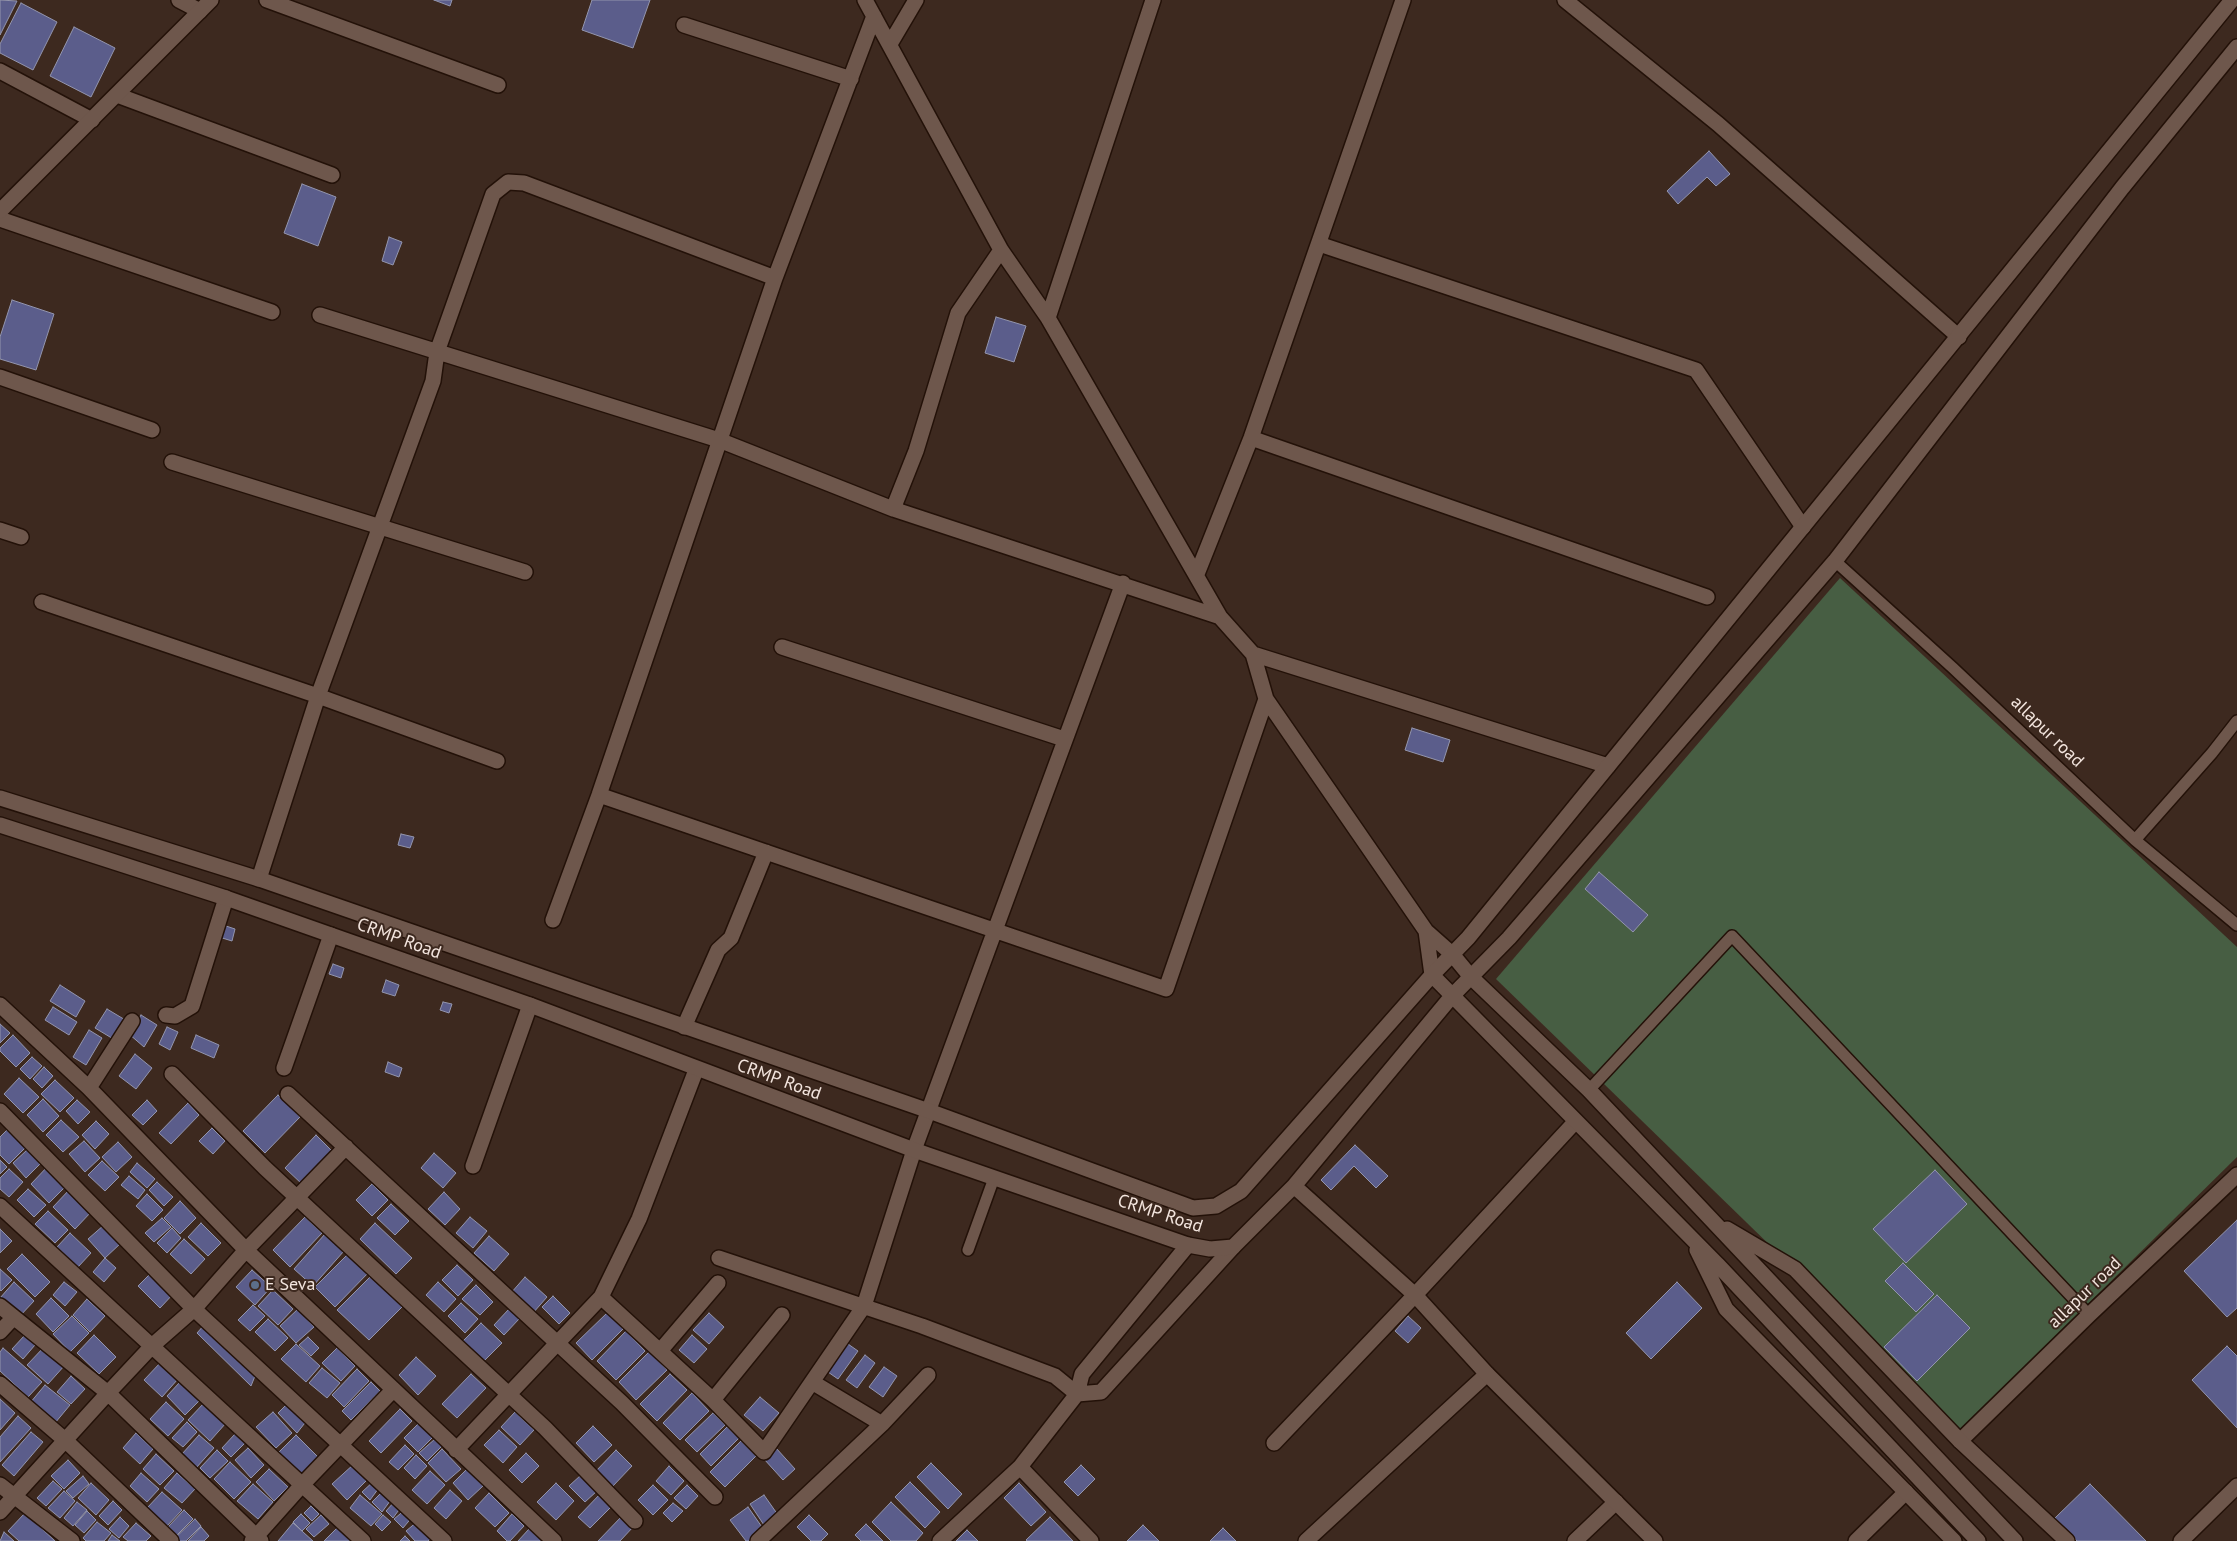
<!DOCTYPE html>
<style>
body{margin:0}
canvas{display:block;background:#3d291f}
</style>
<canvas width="2237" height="1541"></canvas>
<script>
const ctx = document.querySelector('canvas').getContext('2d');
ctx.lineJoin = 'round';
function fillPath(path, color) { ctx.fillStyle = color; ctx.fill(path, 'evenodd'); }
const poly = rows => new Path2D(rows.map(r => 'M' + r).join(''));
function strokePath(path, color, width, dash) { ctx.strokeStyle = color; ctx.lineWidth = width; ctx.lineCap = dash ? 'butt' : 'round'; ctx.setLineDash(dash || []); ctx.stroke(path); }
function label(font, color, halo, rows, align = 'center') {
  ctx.font = font + ' "PT Sans",sans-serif'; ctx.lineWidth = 4; ctx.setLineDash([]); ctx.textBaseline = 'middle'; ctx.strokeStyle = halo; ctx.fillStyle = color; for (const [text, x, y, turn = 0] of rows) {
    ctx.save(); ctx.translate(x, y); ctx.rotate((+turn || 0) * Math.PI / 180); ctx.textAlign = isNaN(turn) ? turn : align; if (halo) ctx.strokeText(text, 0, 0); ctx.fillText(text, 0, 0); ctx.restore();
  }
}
fillPath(poly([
 [1840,578,2237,947,2237,1157,1960,1430,1496,979]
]), '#475e43');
const building = poly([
 [0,0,17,1,0,35,0,0],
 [434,0,452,0,450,6,434,0],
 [592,0,650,0,633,48,582,30,592,0],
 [21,3,57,22,33,70,0,53,0,44,21,3],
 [74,27,115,48,91,97,50,76,74,27],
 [1709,151,1730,174,1716,186,1707,177,1678,204,1667,191,1709,151],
 [302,184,336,197,318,246,284,233,302,184],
 [389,237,402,242,393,265,382,261,389,237],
 [12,300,54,314,36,370,0,359,0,337,12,300],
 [996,317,1026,326,1014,362,985,353,996,317],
 [1412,728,1450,740,1443,762,1405,750,1412,728],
 [401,834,414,837,410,848,398,845,401,834],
 [1599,872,1648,915,1633,932,1585,889,1599,872],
 [223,925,235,929,232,941,219,937,223,925],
 [333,964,344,968,341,978,329,974,333,964],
 [386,980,399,985,395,996,382,992,386,980],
 [60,985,85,1001,76,1017,50,1001,60,985],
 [443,1002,452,1004,449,1013,440,1010,443,1002],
 [53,1007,77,1022,69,1035,45,1020,53,1007],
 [107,1009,127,1021,115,1040,95,1028,107,1009],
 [141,1015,157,1025,144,1047,129,1034,141,1015],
 [0,1024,10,1033,0,1043,0,1024],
 [167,1027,178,1032,170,1050,159,1044,167,1027],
 [89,1030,102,1038,86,1065,73,1057,89,1030],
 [13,1035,30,1053,16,1067,0,1051,0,1048,13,1035],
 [196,1035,219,1045,214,1058,191,1048,196,1035],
 [135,1054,152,1068,136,1089,119,1076,135,1054],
 [32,1057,42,1066,30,1079,20,1069,32,1057],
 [388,1062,402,1068,399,1077,385,1072,388,1062],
 [44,1067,53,1076,42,1088,33,1079,44,1067],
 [19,1078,39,1097,23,1113,4,1094,19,1078],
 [55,1080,74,1098,60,1112,41,1094,55,1080],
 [278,1095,300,1117,265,1153,243,1131,278,1095],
 [43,1099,59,1116,43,1132,27,1115,43,1099],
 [77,1100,90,1112,78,1124,66,1111,77,1100],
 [147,1100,157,1111,143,1125,132,1115,147,1100],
 [188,1103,199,1115,171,1144,159,1133,188,1103],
 [61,1120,79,1137,63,1152,46,1135,61,1120],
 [96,1121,109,1134,95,1149,82,1135,96,1121],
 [212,1128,225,1141,213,1154,199,1141,212,1128],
 [8,1129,26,1147,9,1164,0,1155,0,1137,8,1129],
 [316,1135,334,1153,303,1185,285,1168,316,1135],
 [84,1141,100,1158,85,1172,69,1154,84,1141],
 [118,1142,132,1157,116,1172,102,1157,118,1142],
 [1355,1145,1388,1176,1376,1188,1354,1166,1331,1190,1321,1180,1355,1145],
 [27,1150,40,1164,26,1178,13,1163,27,1150],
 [434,1153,456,1173,443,1188,421,1168,434,1153],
 [0,1160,7,1167,0,1174,0,1160],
 [102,1161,119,1177,105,1191,88,1175,102,1161],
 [137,1163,155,1179,147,1188,130,1172,137,1163],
 [49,1165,68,1184,49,1203,31,1184,49,1165],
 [9,1169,23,1182,9,1197,0,1189,0,1178,9,1169],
 [1935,1170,1967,1204,1906,1263,1873,1229,1935,1170],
 [129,1176,145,1190,138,1199,121,1185,129,1176],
 [157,1182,173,1197,164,1206,149,1190,157,1182],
 [372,1184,388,1200,372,1216,356,1200,372,1184],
 [28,1189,46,1205,34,1217,17,1200,28,1189],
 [70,1189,92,1211,75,1229,53,1207,70,1189],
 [444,1192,460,1209,445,1225,428,1209,444,1192],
 [147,1194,163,1210,152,1221,136,1206,147,1194],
 [180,1201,196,1218,180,1234,164,1218,180,1201],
 [391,1204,409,1221,395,1235,377,1218,391,1204],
 [48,1211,68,1230,55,1243,35,1224,48,1211],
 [305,1217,322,1233,290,1267,273,1250,305,1217],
 [470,1217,487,1231,473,1248,456,1233,470,1217],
 [162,1218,171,1227,154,1242,145,1233,162,1218],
 [2237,1220,2237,1308,2227,1317,2184,1271,2237,1220],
 [201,1223,221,1243,208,1256,188,1237,201,1223],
 [375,1223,412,1258,396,1274,360,1239,375,1223],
 [104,1225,121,1243,105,1258,88,1239,104,1225],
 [172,1228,181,1238,167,1253,157,1243,172,1228],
 [0,1229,12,1241,0,1253,0,1229],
 [70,1233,91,1253,78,1267,57,1247,70,1233],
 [325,1234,344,1251,313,1286,294,1269,325,1234],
 [489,1236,509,1254,494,1271,474,1253,489,1236],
 [184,1239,205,1259,191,1274,170,1254,184,1239],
 [350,1252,370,1271,335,1307,315,1287,350,1252],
 [22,1254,50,1282,35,1297,7,1269,22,1254],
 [105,1258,116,1268,104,1282,93,1272,105,1258],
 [1903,1263,1934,1294,1916,1312,1885,1281,1903,1263],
 [457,1265,473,1280,458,1296,442,1280,457,1265],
 [0,1269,12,1280,1,1291,0,1290,0,1269],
 [252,1270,271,1287,255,1305,236,1287,252,1270],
 [153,1271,175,1292,160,1308,138,1286,153,1271],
 [371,1276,402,1307,369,1340,337,1310,371,1276],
 [525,1277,547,1297,533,1313,511,1293,525,1277],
 [14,1282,34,1301,19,1317,0,1298,14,1282],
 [64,1282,77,1292,65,1306,53,1295,64,1282],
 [438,1282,456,1299,444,1312,426,1295,438,1282],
 [1677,1282,1702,1308,1651,1359,1626,1333,1677,1282],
 [476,1285,493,1302,480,1315,462,1299,476,1285],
 [273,1290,293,1309,278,1325,258,1306,273,1290],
 [1937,1295,1970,1328,1917,1381,1884,1347,1937,1295],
 [553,1296,570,1313,559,1324,542,1307,553,1296],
 [51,1298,69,1316,53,1332,36,1314,51,1298],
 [87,1299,105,1316,90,1332,73,1315,87,1299],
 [461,1303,478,1319,465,1333,448,1316,461,1303],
 [253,1305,265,1316,250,1331,238,1320,253,1305],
 [298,1309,314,1327,296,1343,280,1326,298,1309],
 [509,1309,519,1319,504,1335,494,1325,509,1309],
 [607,1313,623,1329,592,1360,576,1343,607,1313],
 [709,1313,724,1327,709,1344,693,1330,709,1313],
 [72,1316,89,1333,70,1352,53,1334,72,1316],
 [1408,1316,1421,1328,1408,1343,1395,1331,1408,1316],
 [268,1319,288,1338,275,1351,255,1332,268,1319],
 [481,1323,502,1343,484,1361,463,1341,481,1323],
 [205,1324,255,1376,251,1386,197,1333,205,1324],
 [626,1331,645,1351,616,1380,597,1361,626,1331],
 [25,1335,35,1345,23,1359,12,1349,25,1335],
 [94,1335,116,1357,99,1374,77,1353,94,1335],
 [692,1335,707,1349,694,1363,679,1350,692,1335],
 [308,1337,319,1348,311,1356,299,1345,308,1337],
 [296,1344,320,1366,306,1382,281,1359,296,1344],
 [848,1344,858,1351,838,1379,828,1372,848,1344],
 [45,1346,65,1365,48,1384,27,1365,45,1346],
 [2227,1346,2237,1356,2237,1428,2192,1380,2227,1346],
 [3,1348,42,1382,28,1397,0,1371,0,1352,3,1348],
 [337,1348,355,1366,341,1381,322,1363,337,1348],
 [649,1352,667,1370,636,1400,619,1382,649,1352],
 [865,1355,875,1363,857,1388,846,1380,865,1355],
 [416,1357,436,1376,418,1395,399,1375,416,1357],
 [161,1362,178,1379,162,1397,144,1380,161,1362],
 [884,1367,897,1376,883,1397,869,1387,884,1367],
 [322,1368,340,1383,327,1398,309,1383,322,1368],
 [357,1369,369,1381,344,1407,332,1395,357,1369],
 [471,1374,486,1388,457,1418,442,1404,471,1374],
 [670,1374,687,1390,657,1421,640,1404,670,1374],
 [71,1376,85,1389,71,1404,57,1392,71,1376],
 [180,1382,199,1401,185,1415,167,1396,180,1382],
 [371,1382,380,1391,351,1420,342,1411,371,1382],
 [45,1385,70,1405,55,1423,30,1403,45,1385],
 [692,1393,709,1411,680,1440,663,1423,692,1393],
 [760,1397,779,1413,763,1431,744,1415,760,1397],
 [0,1399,15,1413,0,1430,0,1399],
 [291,1400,308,1419,297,1433,278,1413,291,1400],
 [166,1402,184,1419,168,1436,150,1419,166,1402],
 [204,1403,226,1423,210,1441,188,1420,204,1403],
 [400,1409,412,1421,381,1453,369,1441,400,1409],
 [273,1412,292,1433,276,1448,256,1427,273,1412],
 [515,1412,534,1430,520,1445,501,1427,515,1412],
 [713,1413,725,1425,697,1452,685,1440,713,1413],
 [18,1416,31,1428,0,1462,0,1437,18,1416],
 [187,1422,197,1432,183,1447,172,1438,187,1422],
 [420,1422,434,1436,418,1452,404,1438,420,1422],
 [593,1426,612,1445,594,1462,576,1443,593,1426],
 [727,1427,739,1438,711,1466,700,1454,727,1427],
 [499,1430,517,1447,503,1463,484,1445,499,1430],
 [31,1432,43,1442,14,1476,2,1465,31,1432],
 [136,1433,153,1449,140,1464,123,1448,136,1433],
 [235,1434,245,1443,231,1457,222,1448,235,1434],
 [199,1435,214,1448,196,1468,182,1454,199,1435],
 [296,1435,321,1460,302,1479,277,1454,296,1435],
 [435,1439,442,1446,427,1461,419,1453,435,1439],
 [741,1441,756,1456,725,1487,710,1472,741,1441],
 [405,1445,414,1454,398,1470,389,1462,405,1445],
 [248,1448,264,1465,251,1478,235,1460,248,1448],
 [776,1448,795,1469,783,1480,764,1459,776,1448],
 [442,1449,461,1469,446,1482,428,1463,442,1449],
 [217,1450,228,1461,210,1478,200,1468,217,1450],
 [616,1450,632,1466,612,1487,596,1471,616,1450],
 [526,1453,539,1466,522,1483,509,1470,526,1453],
 [156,1454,174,1471,160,1485,143,1469,156,1454],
 [416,1455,427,1466,415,1479,404,1468,416,1455],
 [68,1460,80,1473,64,1489,51,1476,68,1460],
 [230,1462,251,1482,234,1499,214,1479,230,1462],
 [931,1463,962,1494,948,1509,917,1477,931,1463],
 [354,1464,370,1477,347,1500,332,1484,354,1464],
 [1081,1465,1095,1479,1078,1496,1064,1482,1081,1465],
 [669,1466,684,1481,671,1495,656,1481,669,1466],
 [269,1469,288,1487,274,1501,256,1482,269,1469],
 [467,1469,483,1486,468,1500,453,1483,467,1469],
 [430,1471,445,1485,427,1504,412,1490,430,1471],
 [141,1473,159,1489,147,1502,130,1486,141,1473],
 [177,1473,195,1489,182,1503,164,1488,177,1473],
 [581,1475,597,1491,585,1502,569,1486,581,1475],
 [83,1476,89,1484,73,1498,66,1491,83,1476],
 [375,1480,381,1485,370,1500,362,1492,375,1480],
 [53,1481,62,1489,46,1506,37,1498,53,1481],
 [910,1482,940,1512,925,1528,895,1497,910,1482],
 [91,1483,109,1500,96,1515,78,1498,91,1483],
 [556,1483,574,1501,556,1520,537,1502,556,1483],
 [1019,1483,1046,1512,1031,1526,1004,1498,1019,1483],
 [253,1484,273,1502,258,1519,237,1501,253,1484],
 [2090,1484,2146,1541,2077,1541,2055,1518,2090,1484],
 [653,1485,668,1500,653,1515,638,1500,653,1485],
 [687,1485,698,1496,686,1509,674,1498,687,1485],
 [384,1490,393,1497,382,1512,372,1502,384,1490],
 [450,1490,462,1501,446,1519,434,1508,450,1490],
 [64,1491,75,1501,60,1518,48,1508,64,1491],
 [162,1492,182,1510,167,1526,147,1508,162,1492],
 [489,1493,509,1513,495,1527,475,1508,489,1493],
 [601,1493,613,1505,590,1528,578,1517,601,1493],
 [360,1495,382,1514,371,1526,350,1508,360,1495],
 [764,1495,778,1515,764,1525,750,1504,764,1495],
 [113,1501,122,1510,108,1525,99,1516,113,1501],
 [395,1501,401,1507,393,1518,386,1511,395,1501],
 [77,1502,87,1510,73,1526,64,1518,77,1502],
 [891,1502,923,1533,916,1541,891,1541,872,1522,891,1502],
 [673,1503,683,1511,672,1522,663,1513,673,1503],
 [311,1506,319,1514,312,1521,304,1513,311,1506],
 [748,1507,764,1530,749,1541,746,1541,730,1520,748,1507],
 [406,1509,413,1516,403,1528,394,1519,406,1509],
 [184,1510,193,1519,177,1535,168,1527,184,1510],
 [87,1511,96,1520,84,1533,75,1525,87,1511],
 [25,1513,55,1541,19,1541,8,1531,25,1513],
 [301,1514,310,1523,302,1531,293,1522,301,1514],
 [512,1514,524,1526,510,1541,507,1541,497,1531,512,1514],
 [321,1515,329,1524,314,1537,306,1529,321,1515],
 [383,1515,391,1522,382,1531,375,1524,383,1515],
 [623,1515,634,1526,620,1541,598,1541,623,1515],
 [809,1515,828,1534,821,1541,811,1541,797,1527,809,1515],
 [120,1517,129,1526,119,1538,109,1529,120,1517],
 [1050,1517,1073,1541,1027,1541,1026,1540,1050,1517],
 [195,1519,201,1526,186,1541,176,1541,174,1539,195,1519],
 [418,1521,434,1535,428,1541,415,1541,406,1531,418,1521],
 [97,1522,111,1533,104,1541,86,1541,83,1538,97,1522],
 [136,1523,151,1536,146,1541,128,1541,123,1537,136,1523],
 [293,1523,313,1541,278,1541,293,1523],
 [866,1524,883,1541,861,1541,855,1535,866,1524],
 [1143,1525,1159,1541,1127,1541,1143,1525],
 [201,1527,209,1536,204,1541,188,1541,201,1527],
 [337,1528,350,1541,324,1541,337,1528],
 [1223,1528,1236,1541,1210,1541,1223,1528],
 [529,1529,542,1541,518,1541,529,1529],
 [967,1530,978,1541,956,1541,967,1530],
 [4,1532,14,1541,0,1541,4,1532],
 [112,1535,120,1541,108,1541,112,1535],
 [405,1536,410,1541,400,1541,405,1536]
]);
fillPath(building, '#5b5d8b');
strokePath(building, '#9395ad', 1);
const lane = poly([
 [1835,561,1953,668,2135,840,2237,925],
 [2135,840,2212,753,2237,721],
 [1589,1090,1732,936,2089,1315],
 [968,1250,994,1178]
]);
const street = poly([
 [179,0,200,11],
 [267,0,498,85],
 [865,0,1001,250,1048,318,1220,617,1253,654,1266,699,1426,931],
 [1565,0,1718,124,1959,337],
 [684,25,851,79],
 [890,44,916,0],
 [0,71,92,120],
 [117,95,332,175],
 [0,219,272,312],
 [1319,244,1696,370,1803,527],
 [320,315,719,440,893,509,1220,617],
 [1048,318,1153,0],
 [0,377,152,430],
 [1251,438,1707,597],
 [172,462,525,572],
 [893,509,916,451,958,313,1001,250],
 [0,530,21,537],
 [1197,574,1251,438,1403,0],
 [42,602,318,696,497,761],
 [782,647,1064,739],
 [1253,654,1608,766],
 [599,795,1166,989,1266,699],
 [259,879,318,696,433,381,437,352,493,194,508,182,524,183,775,278],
 [553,920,599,795,775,278,874,16],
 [1432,975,1426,931,1452,954],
 [0,1005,89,1088,246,1250,554,1541],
 [166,1015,175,1016,192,1006,226,898],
 [684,1027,718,950,731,938,766,852],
 [284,1068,331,935],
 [172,1074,265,1168,545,1428,635,1521],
 [89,1088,132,1021],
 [288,1094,622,1403,715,1497],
 [0,1111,194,1309,444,1541],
 [473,1166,530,1005],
 [0,1206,363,1541],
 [719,1258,922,1326,1055,1376,1077,1394,1101,1392,1233,1247],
 [601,1297,639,1219,696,1070],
 [0,1306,108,1393,261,1541],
 [0,1332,13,1318],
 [660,1351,718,1283],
 [812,1382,882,1424],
 [0,1384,65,1440,171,1541],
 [713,1400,782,1315],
 [1960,1441,2089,1315,2237,1175],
 [1274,1443,1415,1295,1575,1122],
 [456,1450,601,1297,713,1400,764,1452,864,1306,914,1150,1123,583],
 [1020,1467,1091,1541],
 [0,1485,72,1541],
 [0,1512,108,1393,153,1345,194,1309,246,1250,346,1147],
 [252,1541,301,1486,393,1390],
 [758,1541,882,1424,928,1375],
 [940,1541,1020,1467,1077,1394,1082,1374,1188,1245],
 [1306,1541,1487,1374],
 [1575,1541,1616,1502],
 [1856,1541,1906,1492],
 [2181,1541,2237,1486]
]);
const secondary = poly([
 [0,211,211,0],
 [0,798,259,879,929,1111,1193,1208,1216,1206,1241,1191,1432,975,1468,938,2232,0],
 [0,825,226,898,331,935,530,1005,914,1150,1188,1245,1210,1249,1233,1247,1294,1186,1452,996,1509,938,1835,561,2122,188,2237,47],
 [1452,954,1471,977,1589,1090,2015,1541],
 [1432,975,1717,1264,1978,1541],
 [1294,1186,1415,1295,1487,1374,1655,1541],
 [1727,1229,1795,1269,1960,1441,2067,1541],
 [1697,1250,1726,1309,1954,1541]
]);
strokePath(lane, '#231108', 14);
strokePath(street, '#231108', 18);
strokePath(secondary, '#231108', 18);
strokePath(lane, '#6e574c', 11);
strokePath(street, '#6e574c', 15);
strokePath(secondary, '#6e574c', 15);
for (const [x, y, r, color] of [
 [255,1285,5,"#5c6f8a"]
]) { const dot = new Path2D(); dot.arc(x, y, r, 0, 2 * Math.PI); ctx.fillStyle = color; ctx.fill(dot); strokePath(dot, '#3d291f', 2); }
label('18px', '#f3e5de', '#3d291f', [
 ["allapur road",2047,732,44],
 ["CRMP Road",399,939,20],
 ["CRMP Road",779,1080,20],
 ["CRMP Road",1160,1214,18],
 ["allapur road",2085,1293,-44]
]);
label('18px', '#f3e5de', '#3d291f', [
 ["E Seva",265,1285]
], 'left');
</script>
